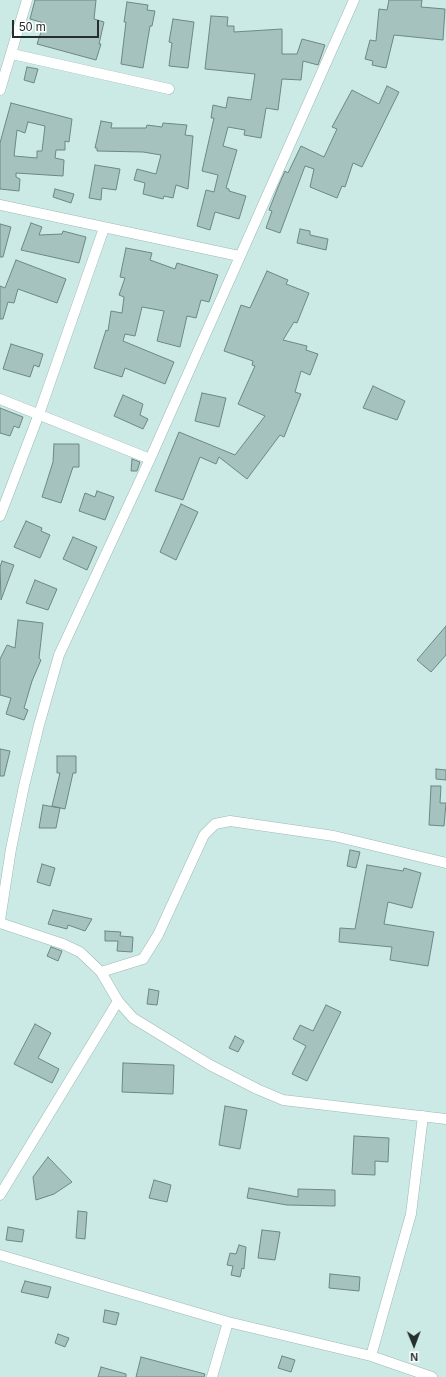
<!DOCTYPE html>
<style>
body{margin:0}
#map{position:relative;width:446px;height:1377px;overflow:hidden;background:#cbe9e5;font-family:Arial,sans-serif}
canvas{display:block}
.north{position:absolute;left:394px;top:1325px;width:40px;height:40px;-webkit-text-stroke:3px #fff;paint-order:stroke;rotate:179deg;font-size:11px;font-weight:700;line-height:16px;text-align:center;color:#232e2d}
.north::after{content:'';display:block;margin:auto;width:14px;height:18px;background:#232e2d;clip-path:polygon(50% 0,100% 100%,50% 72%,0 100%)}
.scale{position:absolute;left:12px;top:20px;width:87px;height:18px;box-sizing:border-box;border:2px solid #232e2d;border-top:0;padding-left:5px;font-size:12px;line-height:14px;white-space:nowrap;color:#232e2d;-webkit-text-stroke:3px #fff;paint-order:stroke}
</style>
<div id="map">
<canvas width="446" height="1377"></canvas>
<div class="north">N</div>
<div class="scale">50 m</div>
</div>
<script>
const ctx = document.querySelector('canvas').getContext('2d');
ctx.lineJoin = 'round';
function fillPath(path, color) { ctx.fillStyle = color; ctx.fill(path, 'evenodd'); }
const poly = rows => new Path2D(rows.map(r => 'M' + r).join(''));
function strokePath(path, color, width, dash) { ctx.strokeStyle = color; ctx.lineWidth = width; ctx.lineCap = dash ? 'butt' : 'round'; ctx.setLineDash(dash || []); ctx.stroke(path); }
const building = poly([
 [35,0,96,0,94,19,104,22,99,44,101,44,96,60,37,44,44,23,30,19,35,0],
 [389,0,422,0,421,7,445,9,443,40,394,35,386,68,372,65,373,61,365,59,370,40,376,41,379,9,387,10,389,0],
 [127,2,148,5,147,10,155,11,152,26,150,26,143,68,121,64,126,22,124,22,127,2],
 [211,16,228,17,227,26,234,26,234,32,282,29,282,54,297,54,302,39,325,45,318,65,303,61,301,80,282,79,278,110,266,108,261,138,244,135,245,130,228,127,223,146,237,150,226,188,229,189,229,191,246,196,239,219,215,212,210,230,197,226,206,190,214,192,218,175,202,171,214,118,211,118,213,105,226,108,228,97,251,100,255,74,205,69,211,16],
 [173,19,194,22,188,68,169,66,172,43,169,42,173,19],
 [27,67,38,69,34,83,24,80,27,67],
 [387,86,399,92,362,167,353,163,345,187,342,186,337,198,310,187,314,169,305,166,280,233,266,228,272,211,269,210,278,187,285,171,288,173,301,146,324,157,337,129,332,127,352,90,379,104,387,86],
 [11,103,72,119,69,142,65,141,65,150,56,150,55,158,64,160,63,176,16,173,16,177,20,179,19,191,0,189,0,143,11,103],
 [28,122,45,126,42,151,37,151,37,158,14,156,17,130,25,133,28,122],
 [101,121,112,123,111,128,146,128,147,125,162,127,163,123,187,125,185,135,193,136,188,189,176,185,173,198,164,196,163,199,143,194,145,183,134,180,137,169,156,174,161,155,143,152,97,151,97,148,95,148,101,121],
 [95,165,120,169,116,190,102,188,101,200,89,198,95,165],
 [55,189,74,194,71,203,53,197,55,189],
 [31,223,42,227,39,235,62,234,63,231,86,237,79,263,21,250,31,223],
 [0,224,11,227,3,257,0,257,0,224],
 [300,229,310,231,310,235,328,239,326,250,297,243,300,229],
 [126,248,152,253,150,260,175,269,177,263,218,275,209,302,201,300,196,318,187,316,180,347,157,341,164,311,142,307,135,336,125,334,123,341,174,362,165,384,125,368,122,377,94,368,106,330,108,331,111,311,122,313,124,297,119,295,125,278,120,277,126,248],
 [16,260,66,279,57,303,18,289,14,303,8,302,3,319,0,319,0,286,5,288,16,260],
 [267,271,288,280,286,284,309,293,297,323,294,322,283,340,307,346,306,350,318,354,310,375,301,371,295,392,301,394,284,437,280,435,247,479,219,457,216,464,200,457,183,500,155,491,179,432,235,455,265,416,238,404,255,366,252,365,253,361,224,351,241,305,250,308,267,271],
 [11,344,43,354,39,367,34,365,30,377,3,369,11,344],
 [373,386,405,401,397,420,363,408,373,386],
 [202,393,226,398,219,427,195,421,202,393],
 [123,395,143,404,140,415,148,419,143,429,114,416,123,395],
 [0,408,23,417,19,428,14,426,10,436,0,433,0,408],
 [54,444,79,444,79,467,73,467,61,503,42,497,53,462,54,444],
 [132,459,140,462,137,471,131,471,132,459],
 [97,491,114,497,105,520,79,511,85,493,95,497,97,491],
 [181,504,198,512,176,560,160,552,181,504],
 [26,521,42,528,41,531,50,535,40,558,14,547,26,521],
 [73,537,97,547,87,570,63,559,73,537],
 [2,561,14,565,1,600,0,567,2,561],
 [35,580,57,589,48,610,26,603,35,580],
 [18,620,43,623,39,658,41,660,32,681,24,708,28,710,24,720,6,714,11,698,0,695,0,659,7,645,15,648,18,620],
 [446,626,446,655,431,672,417,660,446,626],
 [0,749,10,751,4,776,0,776,0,749],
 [57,756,76,756,76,773,73,773,65,809,52,806,60,773,57,773,57,756],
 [436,769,446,770,446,780,436,779,436,769],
 [431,786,441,786,440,803,446,803,444,826,429,825,431,786],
 [43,805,60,808,56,828,39,828,43,805],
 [350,850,360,852,356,868,347,866,350,850],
 [42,864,55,868,50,886,37,882,42,864],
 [367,865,403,871,404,868,421,873,412,908,388,902,384,924,434,932,428,966,390,960,392,947,339,942,340,928,355,929,367,865],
 [53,910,92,919,85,931,68,925,67,929,48,924,53,910],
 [105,931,121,932,120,936,133,937,132,952,117,951,118,941,105,941,105,931],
 [51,947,62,951,58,961,47,956,51,947],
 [149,989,159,991,157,1005,147,1004,149,989],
 [326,1005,341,1012,307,1081,292,1074,306,1046,293,1039,300,1025,313,1031,326,1005],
 [35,1024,51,1033,38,1058,59,1069,52,1083,14,1064,35,1024],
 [235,1036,244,1041,238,1052,229,1048,235,1036],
 [123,1063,174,1065,173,1094,122,1092,123,1063],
 [225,1106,247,1110,240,1149,219,1145,225,1106],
 [354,1136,389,1138,388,1162,375,1161,375,1175,352,1174,354,1136],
 [48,1157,72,1182,54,1194,36,1200,33,1177,48,1157],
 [154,1180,171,1185,167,1202,149,1198,154,1180],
 [249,1188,298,1197,298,1189,335,1190,335,1206,287,1205,247,1198,249,1188],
 [78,1211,87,1212,85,1239,76,1238,78,1211],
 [8,1227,24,1230,22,1242,6,1240,8,1227],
 [262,1230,280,1232,275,1260,258,1258,262,1230],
 [239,1245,246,1247,244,1269,242,1268,240,1277,231,1275,233,1266,227,1265,230,1253,236,1254,239,1245],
 [330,1274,360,1277,359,1291,329,1288,330,1274],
 [25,1281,51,1287,48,1298,21,1292,25,1281],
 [105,1310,119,1313,116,1325,103,1322,105,1310],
 [58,1334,69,1338,65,1347,55,1343,58,1334],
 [282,1356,295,1360,291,1372,278,1368,282,1356],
 [141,1357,205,1374,204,1377,136,1377,141,1357],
 [101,1367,126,1374,126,1377,98,1377,101,1367]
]);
fillPath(building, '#a5c2be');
strokePath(building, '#6c8884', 1);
const street = poly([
 [12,54,169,89],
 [0,90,27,0],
 [0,205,239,256],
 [0,399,150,459],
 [0,516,39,414,104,228],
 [0,920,11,849,24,786,39,725,59,655,150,459,354,0],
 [0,923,63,944,80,952,101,972,118,1001,133,1018,210,1065,257,1089,283,1100,446,1119],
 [101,972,143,959,158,935,204,835,215,824,230,821,334,836,446,863],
 [423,1116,411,1214,371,1356,432,1377],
 [0,1195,118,1001],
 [0,1255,228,1322,371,1356],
 [212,1377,228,1322]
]);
strokePath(street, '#9cb9b5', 11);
strokePath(street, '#fff', 10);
</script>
